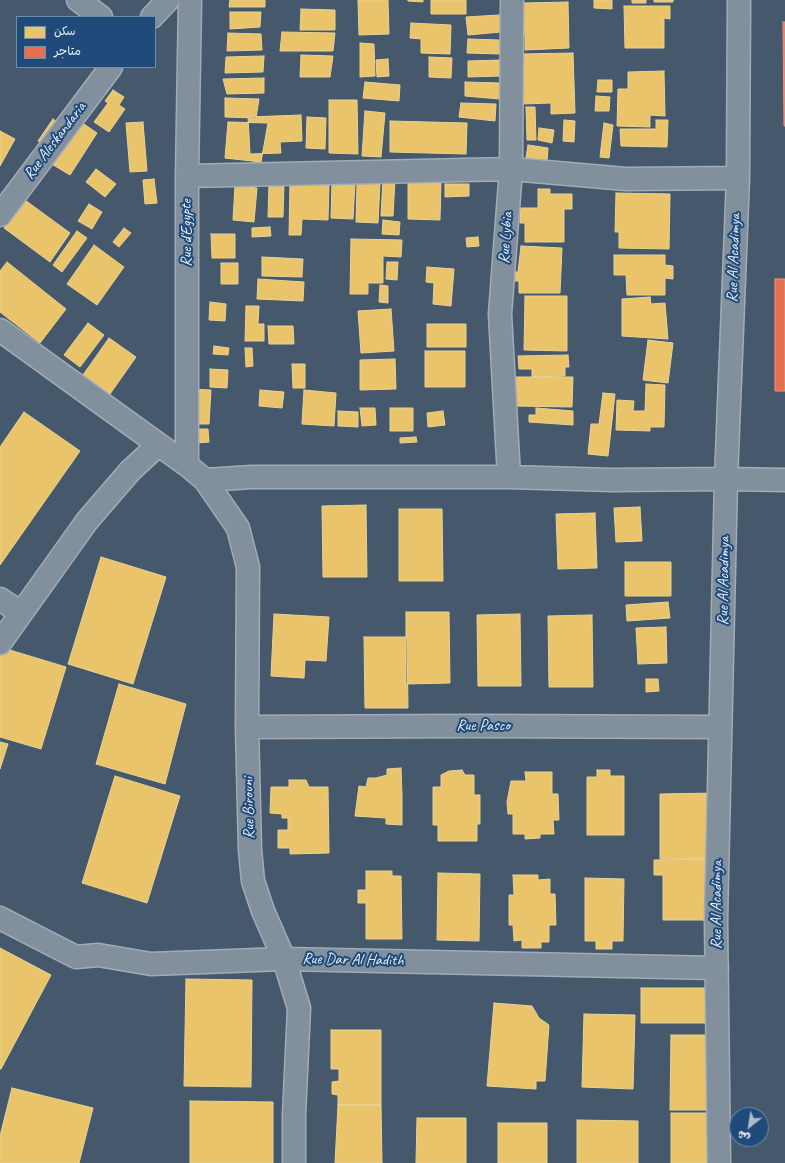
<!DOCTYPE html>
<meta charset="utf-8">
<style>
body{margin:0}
#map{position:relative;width:785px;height:1163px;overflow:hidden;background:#45586c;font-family:Caveat,"Playpen Sans Arabic",sans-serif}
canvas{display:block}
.legend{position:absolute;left:16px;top:16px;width:140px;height:52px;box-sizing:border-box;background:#1f4a7a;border:1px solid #6f8dac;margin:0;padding:5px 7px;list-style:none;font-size:12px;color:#e8f1f8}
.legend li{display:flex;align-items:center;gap:8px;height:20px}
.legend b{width:20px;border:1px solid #6f8dac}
.north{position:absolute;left:729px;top:1107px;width:40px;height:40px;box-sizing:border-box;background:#1f4a7a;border:1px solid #6f8dac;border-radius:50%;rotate:210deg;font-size:11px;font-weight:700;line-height:16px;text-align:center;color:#e8f1f8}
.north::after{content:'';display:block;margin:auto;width:14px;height:18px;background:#afbbc7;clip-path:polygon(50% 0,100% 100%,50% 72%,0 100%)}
</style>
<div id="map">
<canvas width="785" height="1163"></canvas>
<ul class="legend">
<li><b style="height:11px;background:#e9c46a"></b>سكن</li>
<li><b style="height:11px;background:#e76f51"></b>متاجر</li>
</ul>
<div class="north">ش</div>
</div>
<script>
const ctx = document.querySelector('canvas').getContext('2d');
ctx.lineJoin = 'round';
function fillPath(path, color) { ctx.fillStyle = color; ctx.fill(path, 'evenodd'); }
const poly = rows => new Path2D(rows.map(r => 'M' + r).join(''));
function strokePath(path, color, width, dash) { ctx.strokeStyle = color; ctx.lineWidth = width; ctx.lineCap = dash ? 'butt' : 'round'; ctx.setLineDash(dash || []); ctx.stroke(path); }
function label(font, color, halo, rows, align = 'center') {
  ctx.font = font + ' Caveat,sans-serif'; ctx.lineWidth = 4; ctx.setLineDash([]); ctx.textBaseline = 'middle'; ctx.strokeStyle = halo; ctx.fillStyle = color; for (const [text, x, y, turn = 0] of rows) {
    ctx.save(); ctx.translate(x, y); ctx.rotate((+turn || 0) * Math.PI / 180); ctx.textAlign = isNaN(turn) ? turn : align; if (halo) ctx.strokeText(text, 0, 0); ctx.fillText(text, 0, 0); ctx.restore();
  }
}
const homes = poly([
 [230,0,265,0,265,7,229,7,230,0],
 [358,0,388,0,389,34,359,35,358,0],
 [408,0,423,0,423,2,408,1,408,0],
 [431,0,466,0,466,14,431,14,431,0],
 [594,0,612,0,612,9,594,8,594,0],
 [632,0,646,0,646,3,632,3,632,0],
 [654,0,673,0,673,2,654,2,654,0],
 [568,2,569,48,525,50,525,35,519,34,519,20,523,18,523,3,568,2],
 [624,6,670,6,670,19,664,18,664,48,625,48,624,6],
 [301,9,335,10,335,30,300,30,301,9],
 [230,12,261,12,260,27,230,29,230,12],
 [499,15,501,32,468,35,466,17,499,15],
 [411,23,451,25,450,54,421,53,421,39,410,38,411,23],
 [282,32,335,33,333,51,280,51,282,32],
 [228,33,261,34,262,50,227,51,228,33],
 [468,39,500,40,500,54,467,53,468,39],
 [360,43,374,44,375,76,360,77,360,43],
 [573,53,575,113,551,114,551,103,523,104,522,54,573,53],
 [301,55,333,56,330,77,300,77,301,55],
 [264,56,263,72,225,73,226,57,264,56],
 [429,57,452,58,451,78,429,77,429,57],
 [388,59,389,76,377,77,376,60,388,59],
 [501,60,501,76,468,77,468,61,501,60],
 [664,71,665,116,650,115,650,127,617,126,618,89,628,89,628,72,664,71],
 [264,78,264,93,227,94,223,79,264,78],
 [598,80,612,80,612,92,597,92,598,80],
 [365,82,400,85,399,101,363,98,365,82],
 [465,82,500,83,500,99,465,96,465,82],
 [113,90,124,97,119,105,125,109,109,132,94,122,108,103,105,101,113,90],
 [596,96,610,97,609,111,595,111,596,96],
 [225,98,259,99,256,118,225,117,225,98],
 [329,100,357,100,358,154,329,153,329,100],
 [461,103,496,104,495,121,459,117,461,103],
 [526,107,535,107,536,140,527,140,526,107],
 [365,111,385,113,381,157,362,156,365,111],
 [301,115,302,141,280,142,281,153,250,154,248,117,301,115],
 [307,117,326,118,325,149,306,148,307,117],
 [53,119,62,126,47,148,38,141,53,119],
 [78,120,97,133,70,175,50,163,78,120],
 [564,120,575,121,574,142,563,141,564,120],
 [656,120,668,120,667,147,621,146,620,129,656,129,656,120],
 [390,121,467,123,466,154,390,152,390,121],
 [143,122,147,171,130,172,126,123,143,122],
 [228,122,268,123,261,162,225,158,228,122],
 [604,123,613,125,609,158,600,157,604,123],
 [539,128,554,130,552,143,538,140,539,128],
 [0,131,15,139,0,166,0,131],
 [528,145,548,148,547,161,526,158,528,145],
 [96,169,116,184,105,197,86,182,96,169],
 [154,179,157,203,145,204,143,180,154,179],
 [383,179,395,179,393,216,381,216,383,179],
 [408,181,441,181,440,220,408,219,408,181],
 [332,182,355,183,353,219,331,218,332,182],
 [269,183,284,183,283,217,268,217,269,183],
 [357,183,380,183,378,223,356,222,357,183],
 [290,184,329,185,328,220,302,219,301,235,289,235,290,184],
 [445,184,469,184,469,196,445,197,445,184],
 [235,186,257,188,254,222,233,220,235,186],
 [538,189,550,189,550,194,572,194,572,209,564,209,564,242,525,242,525,223,520,223,520,208,538,208,538,189],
 [616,193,670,194,669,249,619,248,619,232,615,232,616,193],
 [25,200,70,233,50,262,4,228,25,200],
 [89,204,102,212,92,229,78,221,89,204],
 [383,220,400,222,399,235,382,234,383,220],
 [270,227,271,236,252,237,252,228,270,227],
 [124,228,131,233,119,247,113,242,124,228],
 [77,231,87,238,62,272,53,265,77,231],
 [211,234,235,234,235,258,212,258,211,234],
 [478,237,479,246,467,247,466,238,478,237],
 [351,239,402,240,401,257,383,256,383,283,368,283,368,294,350,294,351,239],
 [94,245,124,267,97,305,67,284,94,245],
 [521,246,562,248,560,293,519,293,519,281,513,281,513,272,518,272,521,246],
 [614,255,665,255,665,265,673,266,673,279,665,278,665,295,627,295,626,275,614,275,614,255],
 [262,257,303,259,302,277,262,276,262,257],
 [7,262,66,309,40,343,0,312,0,271,7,262],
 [387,262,398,262,397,280,386,279,387,262],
 [221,263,238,263,238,284,221,284,221,263],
 [427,267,454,269,451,306,433,304,434,283,426,282,427,267],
 [258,279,304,282,303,301,257,299,258,279],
 [380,285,388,286,388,303,379,302,380,285],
 [525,296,567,296,567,351,524,350,525,296],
 [650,297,651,304,665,303,668,339,622,336,622,299,650,297],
 [210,302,226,304,225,321,209,320,210,302],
 [246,306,259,306,258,324,264,324,264,341,245,341,246,306],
 [391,309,394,351,361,353,358,311,391,309],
 [88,323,104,335,80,367,64,355,88,323],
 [427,324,466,324,466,347,427,347,427,324],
 [268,326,293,326,294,344,269,344,268,326],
 [109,338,136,357,110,394,83,375,109,338],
 [648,340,673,343,668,383,643,380,648,340],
 [214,346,229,348,228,355,213,354,214,346],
 [245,348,252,348,253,366,246,367,245,348],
 [425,351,465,351,465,387,425,387,425,351],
 [568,355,569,367,565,367,565,376,532,377,532,369,519,369,518,356,568,355],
 [395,359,396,389,360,390,360,360,395,359],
 [292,364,305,364,305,388,293,388,292,364],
 [210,369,228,370,227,388,210,387,210,369],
 [514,377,573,377,572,407,514,406,514,377],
 [646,384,665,385,664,427,650,427,650,431,616,430,617,400,634,401,633,411,645,411,646,384],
 [190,389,211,390,209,424,189,424,190,389],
 [260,390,284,392,282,408,259,406,260,390],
 [304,390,336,393,334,426,302,424,304,390],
 [603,393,615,394,608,456,588,454,591,424,599,424,603,393],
 [360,408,375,408,376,425,362,426,360,408],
 [390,408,413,408,413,431,390,431,390,408],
 [536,408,573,411,573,425,529,422,529,415,536,415,536,408],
 [338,411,358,412,358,427,338,426,338,411],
 [443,411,445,425,428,427,427,413,443,411],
 [24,412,80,451,0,565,0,447,24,412],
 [196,429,208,429,209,442,196,443,196,429],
 [416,437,417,442,400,443,400,438,416,437],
 [366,505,367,577,323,577,322,506,366,505],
 [640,507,642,541,616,542,614,508,640,507],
 [399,509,442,509,443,581,399,581,399,509],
 [595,513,597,568,558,569,556,514,595,513],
 [101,557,166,577,133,684,68,664,101,557],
 [625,562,671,562,671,596,625,596,625,562],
 [668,602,670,618,627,621,626,605,668,602],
 [406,612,449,612,450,683,406,684,406,612],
 [274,614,329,617,326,661,305,660,304,678,271,676,274,614],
 [520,614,521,686,478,686,477,615,520,614],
 [592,615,593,687,549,687,548,616,592,615],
 [666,627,667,663,638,664,636,628,666,627],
 [364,637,407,637,408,708,365,708,364,637],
 [0,647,66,667,41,749,0,737,0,647],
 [646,679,658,679,659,691,646,692,646,679],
 [119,684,186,704,165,784,96,764,119,684],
 [0,742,8,744,0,769,0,742],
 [401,768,402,795,402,825,386,824,386,818,355,816,359,786,366,787,368,778,376,778,387,775,387,769,401,768],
 [462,770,465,775,474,775,474,795,480,795,480,824,477,824,477,841,438,841,438,825,433,825,433,787,441,787,441,775,449,771,462,770],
 [597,770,610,770,610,776,624,776,624,835,587,835,587,777,597,777,597,770],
 [525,772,552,772,552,794,558,794,559,820,553,820,554,834,540,834,540,838,525,839,525,834,513,834,513,814,508,814,507,802,511,781,526,781,525,772],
 [115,776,180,796,147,903,82,883,115,776],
 [289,780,306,780,309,787,328,787,329,853,290,854,290,848,278,848,278,830,288,830,288,818,282,818,282,814,270,813,271,787,289,787,289,780],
 [715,793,715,859,660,859,660,794,715,793],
 [715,859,716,920,663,920,663,875,654,875,654,860,715,859],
 [366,871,392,871,392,876,401,876,402,939,366,939,366,903,358,903,358,890,366,890,366,871],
 [438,873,480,874,479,941,437,940,438,873],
 [513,875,538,875,538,880,550,879,550,894,555,894,556,925,549,925,549,942,541,942,541,948,522,948,522,940,514,941,513,925,509,925,509,895,514,895,513,875],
 [585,878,624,879,623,941,612,941,612,949,596,949,596,941,585,941,585,878],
 [0,948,51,975,1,1069,0,1069,0,948],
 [186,979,252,980,251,1087,184,1086,186,979],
 [641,988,706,988,707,1023,641,1023,641,988],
 [494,1003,532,1006,539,1018,549,1025,545,1081,536,1081,536,1089,487,1086,494,1003],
 [584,1014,635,1015,633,1089,582,1087,584,1014],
 [331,1030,381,1030,381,1105,338,1105,338,1095,332,1094,332,1082,339,1081,339,1069,331,1069,331,1030],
 [671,1035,712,1035,711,1110,670,1110,671,1035],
 [12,1088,93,1108,79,1163,0,1163,0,1136,12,1088],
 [190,1101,273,1102,273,1163,190,1163,190,1101],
 [338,1105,381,1105,382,1163,335,1163,338,1105],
 [671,1113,711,1113,711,1163,671,1163,671,1113],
 [417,1118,466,1118,466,1163,416,1163,417,1118],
 [577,1120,638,1121,638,1163,577,1163,577,1120],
 [498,1123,547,1123,547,1163,498,1163,498,1123]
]);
fillPath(homes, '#e9c46a');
strokePath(homes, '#e9d295', 1);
const shops = poly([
 [783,22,785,22,785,126,784,126,783,22],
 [775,279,785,279,785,391,775,391,775,279]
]);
fillPath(shops, '#e76f51');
strokePath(shops, '#e79683', 1);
const street = poly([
 [78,0,101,17],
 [152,17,168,0],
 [187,176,511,169,626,179,738,178],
 [0,215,111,67],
 [0,330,187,465,205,480,238,528,248,567,247,727,250,850,253,881,263,911,284,959,299,1008,294,1115,294,1163],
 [187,465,187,176,190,0],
 [509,477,500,314,511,169,512,0],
 [205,480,252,477,509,477,612,480,726,479,785,480],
 [0,599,21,613],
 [0,643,87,521,130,471,158,445],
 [247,727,469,726,720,727],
 [0,918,76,957,98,955,151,964,284,959,717,968],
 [719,1163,716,920,726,479,738,178,739,0]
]);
strokePath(street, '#a1acb6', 25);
strokePath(street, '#828f9c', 22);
label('16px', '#e8f1f8', '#1f4a7a', [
 ["Rue Aleskandaria",55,141,-53],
 ["Rue d'Egypte",187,233,-90],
 ["Rue Lybia",506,238,-86],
 ["Rue Al Acadimya",734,258,-88],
 ["Rue Al Acadimya",724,581,-89],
 ["Rue Pasco",483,726],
 ["Rue Birouni",249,808,-91],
 ["Rue Al Acadimya",717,905,-90],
 ["Rue Dar Al Hadith",353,960,1]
]);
</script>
